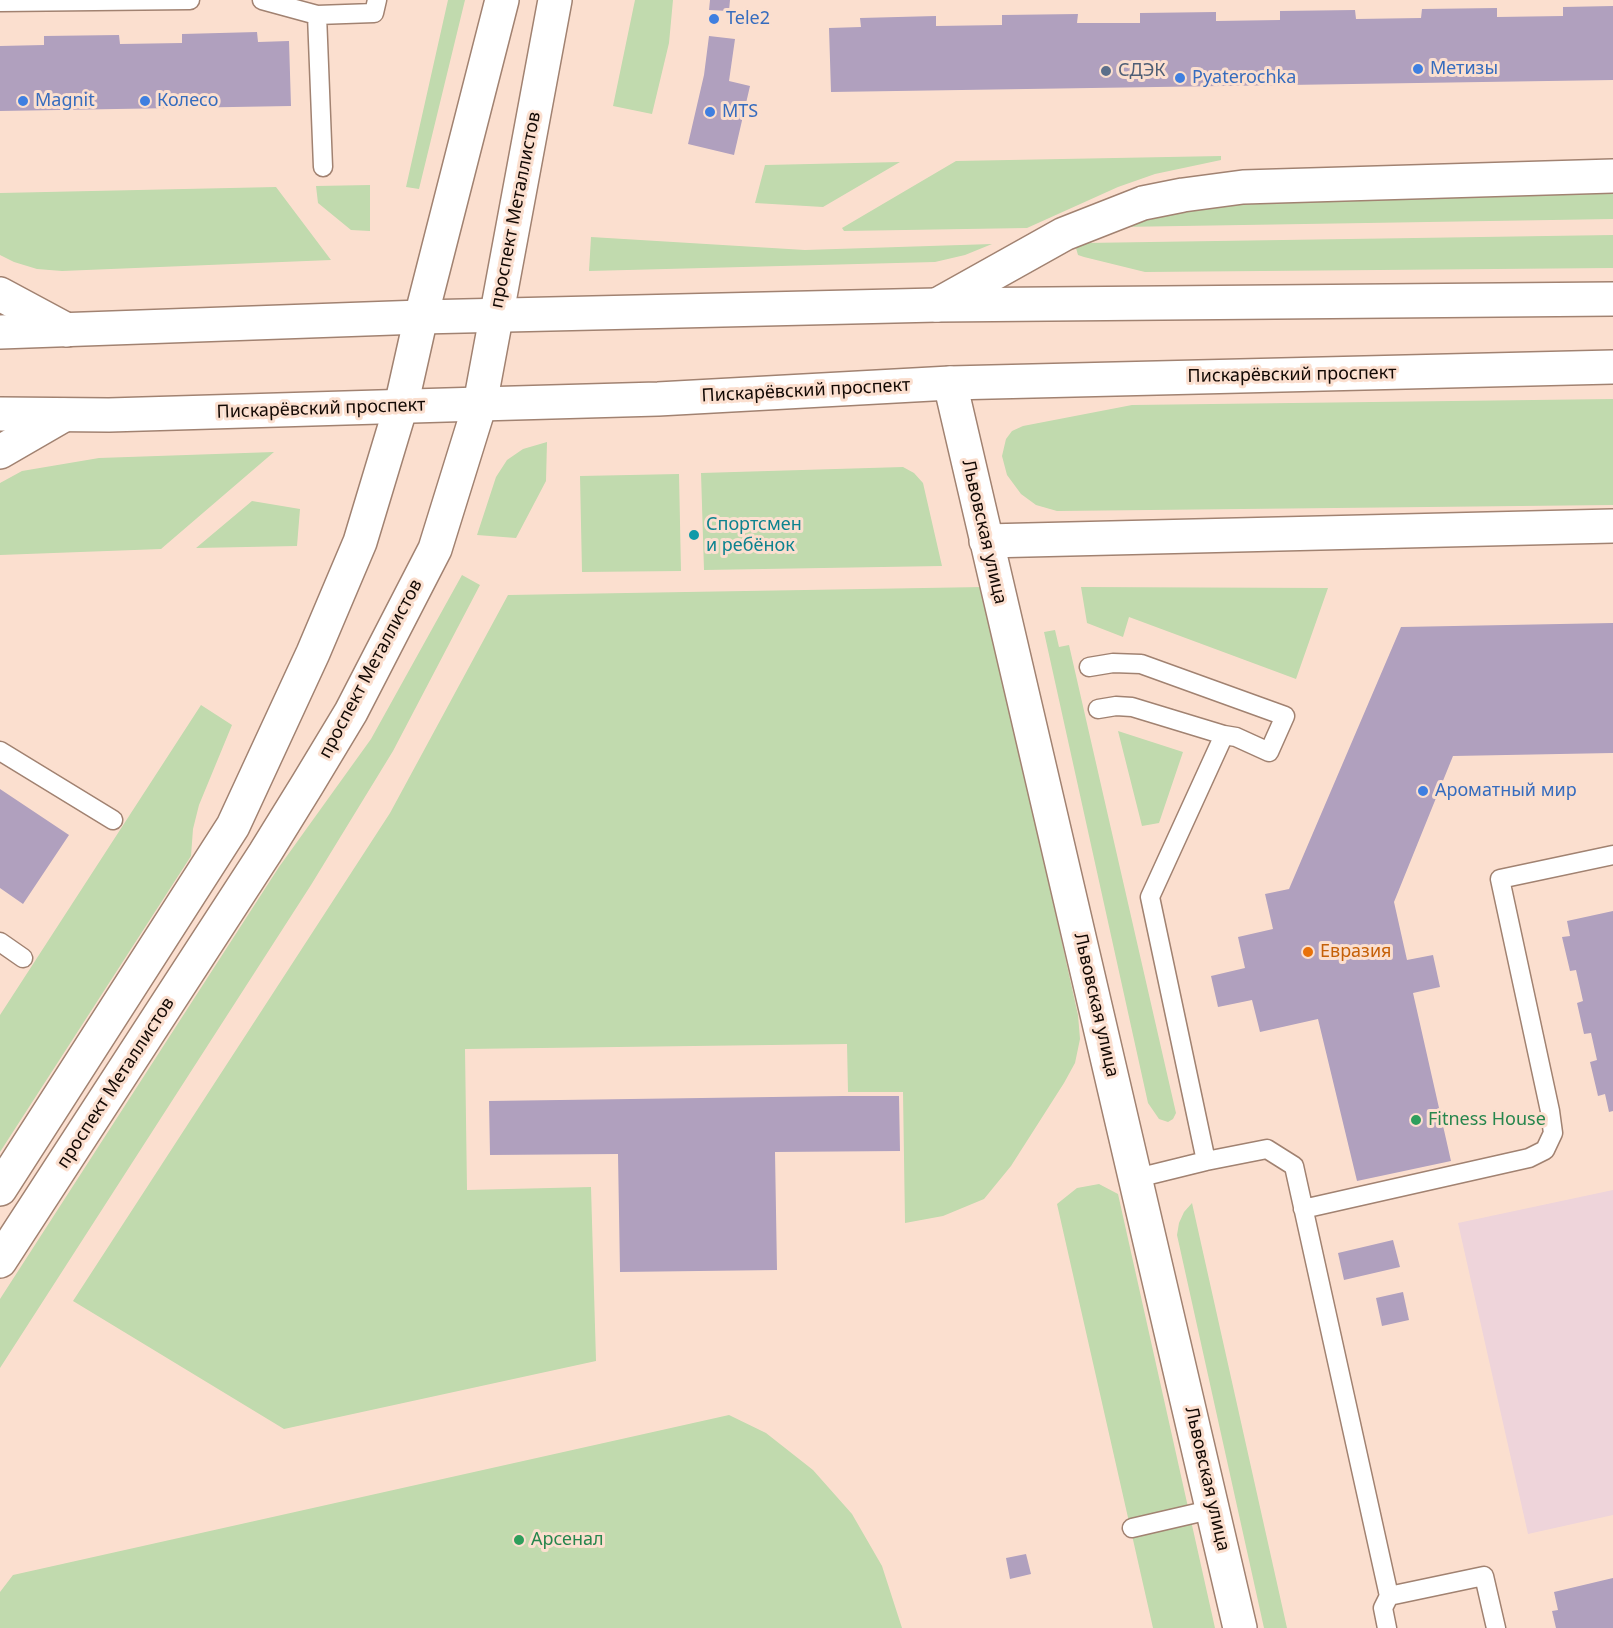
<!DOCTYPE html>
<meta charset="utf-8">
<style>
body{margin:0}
canvas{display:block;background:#fbdfcf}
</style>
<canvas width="1613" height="1628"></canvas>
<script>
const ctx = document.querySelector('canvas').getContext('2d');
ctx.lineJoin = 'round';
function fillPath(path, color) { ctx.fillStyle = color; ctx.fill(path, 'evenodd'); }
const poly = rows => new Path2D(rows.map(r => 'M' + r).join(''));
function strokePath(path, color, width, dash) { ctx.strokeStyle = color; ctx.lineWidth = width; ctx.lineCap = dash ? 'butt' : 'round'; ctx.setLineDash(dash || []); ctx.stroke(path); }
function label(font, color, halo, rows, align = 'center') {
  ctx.font = font + ' "Noto Sans",sans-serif'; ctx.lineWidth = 6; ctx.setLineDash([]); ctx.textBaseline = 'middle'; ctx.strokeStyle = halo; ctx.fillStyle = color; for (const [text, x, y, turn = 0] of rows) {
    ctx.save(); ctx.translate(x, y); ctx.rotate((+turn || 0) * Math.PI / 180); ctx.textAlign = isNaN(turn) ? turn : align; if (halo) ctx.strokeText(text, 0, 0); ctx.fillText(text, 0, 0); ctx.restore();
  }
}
fillPath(poly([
 [1613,1190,1613,1515,1528,1534,1458,1223]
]), '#eed4da');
fillPath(poly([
 [448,0,465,0,419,189,406,187],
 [635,0,673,0,669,43,652,114,613,106],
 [1221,156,1221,160,1155,174,1118,187,1027,228,844,231,842,228,956,161],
 [900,162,823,207,755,203,765,165],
 [370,185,370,231,351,230,318,203,316,186],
 [276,187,331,260,62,271,37,269,14,262,0,255,0,193],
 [1613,189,1613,219,1120,227,1205,201],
 [1613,235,1613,268,1145,272,1084,257,1078,255,1076,248,1084,243],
 [591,237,805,250,992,244,965,255,935,262,589,271],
 [1613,399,1613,505,1057,511,1036,505,1021,494,1007,475,1002,456,1006,439,1012,431,1023,426,1132,405],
 [547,442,546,481,516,538,477,535,496,477,507,460,523,449],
 [274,452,161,549,0,555,0,483,22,471,99,458],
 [903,467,914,473,923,483,942,566,704,570,701,473],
 [679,474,681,571,582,572,580,476],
 [252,501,300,509,297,546,196,548],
 [462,575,480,585,393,751,311,885,0,1368,0,1299,279,867,371,739],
 [983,587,1078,1015,1080,1039,1075,1063,1064,1083,1011,1166,984,1199,943,1216,905,1223,903,1092,848,1092,847,1044,465,1049,467,1190,591,1187,596,1361,284,1429,73,1301,390,813,508,595],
 [1081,587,1328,588,1296,679,1129,617,1123,637,1087,623],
 [1055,630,1059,647,1069,645,1176,1113,1173,1119,1168,1122,1159,1119,1148,1103,1044,632],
 [201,705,232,725,199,805,193,829,191,856,0,1152,0,1015],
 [1118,731,1183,752,1159,823,1142,826],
 [1099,1184,1118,1194,1215,1628,1153,1628,1057,1204,1077,1188],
 [1192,1203,1287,1628,1264,1628,1177,1235,1179,1223,1184,1212],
 [729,1415,766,1433,813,1470,852,1514,882,1566,902,1628,0,1628,0,1592,13,1575]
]), '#c1daae');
fillPath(poly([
 [710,0,730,0,729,11,709,10],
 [1613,6,1613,80,831,92,829,28,861,27,860,18,936,16,936,26,1002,25,1002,15,1078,14,1077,23,1140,23,1140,13,1216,12,1216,21,1280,20,1280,11,1355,10,1356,19,1421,18,1422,9,1497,8,1497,17,1563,16,1563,7],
 [257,32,258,42,289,41,291,106,0,111,0,46,44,45,44,36,119,35,120,44,182,43,182,34],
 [709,36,735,39,729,81,750,86,734,155,688,144,704,75],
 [1613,623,1613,753,1453,756,1394,902,1407,960,1433,955,1440,987,1413,993,1451,1161,1357,1181,1318,1019,1260,1032,1252,1000,1218,1007,1211,976,1245,968,1238,937,1273,929,1265,894,1289,889,1401,627],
 [0,789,69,835,23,904,0,888],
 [1613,911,1613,1111,1609,1112,1605,1094,1598,1096,1590,1062,1597,1060,1591,1033,1584,1034,1577,1003,1583,1001,1576,970,1570,971,1562,937,1570,936,1567,921],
 [843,1096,899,1096,900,1151,775,1152,777,1270,620,1272,618,1154,490,1155,489,1101],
 [1393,1240,1400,1267,1344,1280,1338,1253],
 [1403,1292,1409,1320,1382,1326,1376,1298],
 [1026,1554,1031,1574,1010,1579,1006,1558],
 [1613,1578,1613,1628,1556,1628,1552,1611,1558,1610,1554,1592]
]), '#b0a0be');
const lane = poly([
 [262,0,317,15,374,13,377,0],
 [0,2,190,0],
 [317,15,323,167],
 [1089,667,1113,663,1141,664,1285,716,1269,752,1236,737,1224,735,1132,707,1116,706,1098,709],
 [0,751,113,820],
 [0,942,23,958],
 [1206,1161,1267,1149,1294,1166,1389,1596,1383,1608,1387,1628],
 [1137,1178,1206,1161,1150,897,1224,735],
 [1303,1209,1529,1158,1545,1150,1553,1133,1550,1111,1500,879,1613,855],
 [1132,1528,1214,1509],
 [1389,1596,1484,1576,1496,1628]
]);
const street = poly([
 [0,294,67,330],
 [937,305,1064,234,1143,203,1183,195,1243,187,1613,176],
 [950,383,1240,1628],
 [0,452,64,415],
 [986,541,1613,526]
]);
const secondary = poly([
 [0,1189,233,826,313,653,360,542,401,406,421,317,502,0],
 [0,1261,265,853,307,785,351,712,435,549,480,404,555,0]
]);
const primary = poly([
 [0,332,421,317,937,305,1613,299],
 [0,414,109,415,480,404,658,399,950,383,1613,367]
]);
strokePath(lane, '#a18271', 21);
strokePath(street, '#a18271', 36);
strokePath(secondary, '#a18271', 36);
strokePath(primary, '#a18271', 36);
strokePath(lane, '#fff', 18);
strokePath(street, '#fff', 33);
strokePath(secondary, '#fff', 33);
strokePath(primary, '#fff', 33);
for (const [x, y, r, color] of [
 [714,19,6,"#3f7fe0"],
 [1418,69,6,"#3f7fe0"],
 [1106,71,6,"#5c6f8a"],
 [1180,78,6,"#3f7fe0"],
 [23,101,6,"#3f7fe0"],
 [145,101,6,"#3f7fe0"],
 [710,112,6,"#3f7fe0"],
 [694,535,6,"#0f9aa8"],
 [1423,791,6,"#3f7fe0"],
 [1308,952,6,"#e8710a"],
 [1416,1120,6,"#2e9e5b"],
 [519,1540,6,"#2e9e5b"]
]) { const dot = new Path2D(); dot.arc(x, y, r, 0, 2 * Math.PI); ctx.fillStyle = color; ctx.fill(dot); strokePath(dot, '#fbdfcf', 2); }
label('18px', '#366cbe', '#fbdfcf', [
 ["Tele2",726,19],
 ["Метизы",1430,69],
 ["Pyaterochka",1192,78],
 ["Magnit",35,101],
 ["Колесо",157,101],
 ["MTS",722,112],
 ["Ароматный мир",1435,791]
], 'left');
label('18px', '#4e5e75', '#fbdfcf', [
 ["СДЭК",1118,71]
], 'left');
label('18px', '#130904', '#fbdfcf', [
 ["проспект Металлистов",516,210,-79],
 ["Пискарёвский проспект",1292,375,-1],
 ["Пискарёвский проспект",806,391,-3],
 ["Пискарёвский проспект",321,409,-2],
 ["Львовская улица",984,532,77],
 ["проспект Металлистов",371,669,-62],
 ["Львовская улица",1096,1005,77],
 ["проспект Металлистов",116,1083,-57],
 ["Львовская улица",1207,1479,77]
]);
label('18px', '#0d838f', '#fbdfcf', [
 ["Спортсмен",706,525],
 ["и ребёнок",706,546]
], 'left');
label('18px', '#c56008', '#fbdfcf', [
 ["Евразия",1320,952]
], 'left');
label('18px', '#27864d', '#fbdfcf', [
 ["Fitness House",1428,1120],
 ["Арсенал",531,1540]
], 'left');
</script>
